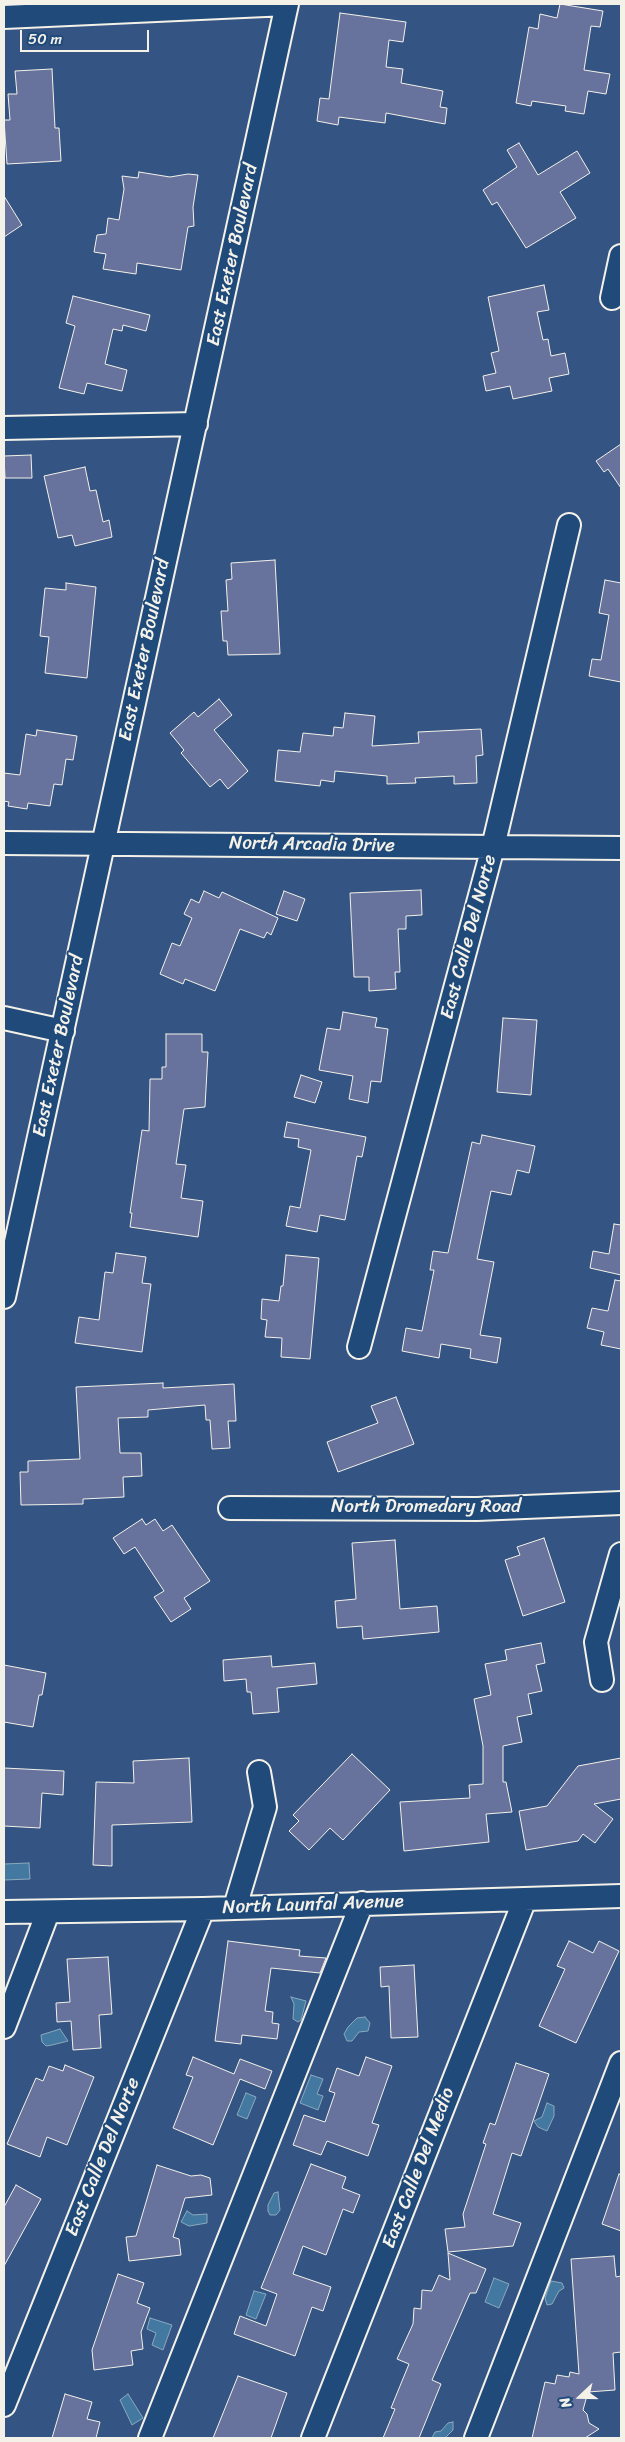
<!DOCTYPE html>
<style>
body{margin:0}
#map{position:relative;width:625px;height:2442px;overflow:hidden;background:#345584;font-family:Sriracha,sans-serif}
canvas{display:block}
.frame{position:absolute;inset:0;border:5px solid #f4f1e8;pointer-events:none}
.north{position:absolute;left:555px;top:2372px;width:50px;height:50px;-webkit-text-stroke:4px #1f4a7a;paint-order:stroke;rotate:249deg;font-size:14px;font-weight:700;line-height:20px;text-align:center;color:#f4f1e8}
.north::after{content:'';display:block;margin:auto;width:18px;height:22px;background:#f4f1e8;clip-path:polygon(50% 0,100% 100%,50% 72%,0 100%)}
.scale{position:absolute;left:20px;top:30px;width:129px;height:22px;box-sizing:border-box;border:2px solid #f4f1e8;border-top:0;padding-left:6px;font-size:15px;line-height:18px;white-space:nowrap;color:#f4f1e8;-webkit-text-stroke:4px #1f4a7a;paint-order:stroke}
</style>
<div id="map">
<canvas width="625" height="2442"></canvas>
<div class="frame"></div>
<div class="north">N</div>
<div class="scale">50 m</div>
</div>
<script>
const ctx = document.querySelector('canvas').getContext('2d');
ctx.lineJoin = 'round';
function fillPath(path, color) { ctx.fillStyle = color; ctx.fill(path, 'evenodd'); }
const poly = rows => new Path2D(rows.map(r => 'M' + r).join(''));
function strokePath(path, color, width, dash) { ctx.strokeStyle = color; ctx.lineWidth = width; ctx.lineCap = dash ? 'butt' : 'round'; ctx.setLineDash(dash || []); ctx.stroke(path); }
function label(font, color, halo, rows, align = 'center') {
  ctx.font = font + ' Sriracha,sans-serif'; ctx.lineWidth = 4; ctx.setLineDash([]); ctx.textBaseline = 'middle'; ctx.strokeStyle = halo; ctx.fillStyle = color; for (const [text, x, y, turn = 0] of rows) {
    ctx.save(); ctx.translate(x, y); ctx.rotate((+turn || 0) * Math.PI / 180); ctx.textAlign = isNaN(turn) ? turn : align; if (halo) ctx.strokeText(text, 0, 0); ctx.fillText(text, 0, 0); ctx.restore();
  }
}
const water = poly([
 [29,1863,30,1879,4,1880,4,1864,29,1863],
 [291,1997,306,2001,301,2020,298,2022,293,2019,294,2004,291,1997],
 [365,2017,370,2023,368,2031,359,2032,352,2041,347,2041,344,2034,348,2027,357,2018,365,2017],
 [60,2029,68,2041,52,2045,46,2046,42,2042,41,2035,60,2029],
 [311,2075,323,2079,317,2094,323,2096,318,2110,300,2103,311,2075],
 [246,2093,256,2097,247,2119,237,2115,246,2093],
 [547,2103,554,2106,554,2116,547,2131,538,2127,534,2121,542,2117,547,2103],
 [278,2192,280,2210,276,2215,270,2215,268,2211,268,2205,274,2193,278,2192],
 [187,2211,193,2215,207,2214,207,2223,189,2226,181,2222,187,2211],
 [494,2278,509,2284,499,2308,485,2302,494,2278],
 [551,2281,562,2283,564,2288,559,2291,552,2304,547,2305,545,2298,551,2281],
 [254,2291,266,2294,256,2319,246,2315,254,2291],
 [150,2318,172,2325,163,2350,152,2345,156,2333,147,2329,150,2318],
 [128,2394,143,2418,132,2425,120,2400,128,2394],
 [453,2422,453,2430,445,2438,432,2438,435,2432,441,2431,448,2423,453,2422]
]);
fillPath(water, '#4379a0');
strokePath(water, '#8aa9bd', 1);
const building = poly([
 [560,4,603,11,600,27,591,26,584,70,610,74,606,94,588,91,584,114,565,111,566,106,532,101,531,106,516,103,529,27,538,29,540,14,557,18,560,4],
 [340,13,406,22,403,42,389,40,386,67,403,69,401,83,443,91,440,107,447,108,445,124,386,113,385,123,339,117,338,125,317,121,320,98,329,99,340,13],
 [52,69,55,128,59,128,61,161,7,164,4,120,10,120,8,94,17,94,15,71,52,69],
 [519,143,538,175,577,151,590,173,560,192,576,218,526,248,497,202,492,205,483,190,517,167,507,150,519,143],
 [139,172,170,177,188,174,198,175,193,207,194,226,188,227,181,270,137,263,136,274,103,269,106,254,94,252,97,235,106,234,108,218,119,220,124,189,122,176,138,178,139,172],
 [4,196,22,225,4,237,4,196],
 [544,285,549,310,537,312,543,340,548,339,551,356,565,353,569,374,549,378,552,391,513,399,510,386,486,391,483,376,496,373,491,353,499,351,488,297,544,285],
 [73,296,150,315,146,331,123,325,122,331,113,329,105,364,127,370,122,391,87,383,84,394,59,388,75,326,66,323,73,296],
 [621,444,621,488,608,469,604,472,596,461,621,444],
 [31,455,32,478,5,478,4,456,31,455],
 [85,467,90,491,96,490,103,522,109,520,112,537,75,546,72,535,58,538,44,476,85,467],
 [275,560,280,654,228,655,227,641,223,641,221,611,228,611,226,580,232,579,231,563,275,560],
 [605,580,621,583,621,682,589,676,592,659,601,660,609,615,599,613,605,580],
 [66,583,96,587,87,678,45,673,49,637,40,636,45,588,66,590,66,583],
 [219,699,232,715,214,730,248,771,228,789,220,779,210,787,181,753,184,750,170,733,194,712,198,717,219,699],
 [345,713,375,716,372,746,419,743,418,732,481,729,483,755,476,756,477,783,454,784,454,776,415,778,416,783,387,784,387,776,335,771,334,782,321,780,320,786,275,781,278,750,300,752,303,733,333,736,334,727,343,728,345,713],
 [37,730,77,736,73,760,66,759,62,785,54,784,50,806,28,803,27,809,8,806,9,802,4,801,4,773,20,775,26,734,36,736,37,730],
 [421,890,422,915,406,916,406,929,398,929,400,972,395,972,396,989,369,991,369,977,354,977,350,893,421,890],
 [204,891,219,898,222,892,278,918,271,935,267,932,264,938,240,929,215,991,185,979,183,984,160,974,172,943,180,946,192,918,184,914,191,899,199,903,204,891],
 [284,891,305,899,297,921,276,914,284,891],
 [343,1012,377,1018,375,1027,388,1029,381,1082,371,1081,368,1103,349,1099,353,1076,319,1070,327,1028,340,1030,343,1012],
 [503,1018,537,1020,531,1095,497,1092,503,1018],
 [166,1034,202,1034,202,1052,208,1052,205,1107,184,1109,176,1164,186,1165,181,1198,203,1201,198,1237,130,1227,132,1213,130,1213,142,1130,149,1131,150,1079,162,1079,162,1067,166,1067,166,1034],
 [301,1075,322,1082,315,1103,294,1097,301,1075],
 [287,1122,366,1137,362,1157,357,1156,345,1220,320,1215,317,1232,286,1226,290,1206,300,1208,311,1150,298,1147,299,1139,284,1137,287,1122],
 [482,1135,535,1146,529,1173,517,1170,511,1195,491,1191,477,1259,494,1262,480,1335,501,1338,497,1363,470,1358,471,1349,441,1344,439,1358,402,1351,406,1328,422,1331,434,1270,430,1270,433,1251,448,1253,472,1142,480,1144,482,1135],
 [614,1224,621,1225,621,1275,590,1268,593,1251,609,1254,614,1224],
 [116,1253,146,1257,142,1283,151,1284,142,1352,75,1343,79,1317,99,1320,105,1272,113,1273,116,1253],
 [286,1255,319,1258,310,1359,281,1357,282,1338,265,1337,267,1320,261,1319,262,1299,279,1301,281,1286,283,1286,286,1255],
 [615,1280,621,1281,621,1349,601,1345,604,1332,587,1328,592,1308,608,1311,615,1280],
 [163,1383,163,1388,234,1384,236,1421,228,1421,230,1448,212,1449,210,1420,206,1420,205,1405,148,1410,148,1417,118,1418,120,1453,141,1453,142,1476,123,1477,124,1497,83,1499,83,1504,21,1505,20,1472,28,1472,28,1461,80,1459,76,1387,163,1383],
 [396,1397,414,1444,338,1472,327,1442,378,1423,371,1406,396,1397],
 [142,1519,146,1525,155,1519,163,1531,172,1525,210,1581,184,1598,191,1609,171,1622,154,1597,164,1591,135,1547,124,1554,113,1538,142,1519],
 [544,1538,565,1602,523,1616,505,1560,520,1555,517,1547,544,1538],
 [395,1540,400,1609,437,1606,439,1632,363,1639,362,1626,337,1628,335,1601,356,1599,352,1543,395,1540],
 [541,1643,545,1663,536,1665,542,1691,528,1694,532,1714,517,1717,522,1742,503,1746,503,1782,506,1782,512,1812,486,1814,489,1842,404,1851,400,1802,470,1798,469,1785,483,1784,483,1746,474,1699,491,1695,485,1664,507,1660,505,1650,541,1643],
 [271,1656,272,1667,315,1663,317,1684,277,1688,279,1712,253,1714,251,1692,247,1692,246,1679,224,1681,223,1660,271,1656],
 [4,1665,46,1673,42,1695,39,1695,33,1727,4,1722,4,1665],
 [352,1754,390,1790,343,1840,330,1828,309,1850,289,1831,299,1821,293,1815,352,1754],
 [189,1758,192,1822,112,1825,112,1866,93,1865,96,1782,134,1783,133,1761,189,1758],
 [621,1758,621,1799,594,1804,613,1819,595,1843,583,1834,578,1841,526,1850,519,1811,547,1806,578,1766,621,1758],
 [4,1768,64,1771,63,1795,42,1793,40,1828,4,1826,4,1768],
 [228,1941,300,1950,299,1956,326,1958,320,1973,271,1968,265,2011,273,2012,272,2023,279,2024,277,2039,242,2035,241,2044,215,2041,228,1941],
 [569,1941,593,1953,599,1941,619,1951,576,2043,539,2026,565,1969,557,1966,569,1941],
 [108,1957,112,2014,99,2015,101,2048,73,2050,71,2021,57,2022,56,2003,70,2002,67,1959,108,1957],
 [414,1965,418,2037,391,2038,389,1986,381,1987,380,1967,414,1965],
 [193,2057,234,2074,240,2059,272,2071,265,2089,240,2079,213,2145,173,2128,193,2077,186,2075,193,2057],
 [366,2057,392,2066,372,2123,379,2125,368,2156,327,2141,321,2155,293,2145,304,2115,325,2122,335,2093,329,2091,337,2068,359,2076,366,2057],
 [516,2063,549,2074,521,2156,512,2153,493,2214,521,2223,513,2246,448,2252,445,2229,465,2227,463,2214,486,2144,483,2143,490,2123,495,2125,516,2063],
 [65,2065,94,2077,67,2145,47,2137,40,2157,7,2144,36,2078,43,2081,49,2066,63,2071,65,2065],
 [311,2164,346,2177,342,2188,360,2195,353,2213,343,2209,326,2255,303,2246,293,2274,331,2287,323,2311,312,2307,295,2356,234,2334,240,2316,266,2326,277,2294,261,2288,311,2164],
 [157,2165,191,2176,201,2175,210,2178,212,2195,185,2198,173,2237,179,2239,181,2255,129,2261,126,2237,136,2236,157,2165],
 [619,2174,621,2175,621,2231,602,2224,619,2174],
 [16,2185,41,2199,4,2266,4,2207,16,2185],
 [448,2253,486,2269,476,2293,470,2293,432,2380,441,2384,419,2438,383,2438,395,2409,391,2408,409,2364,397,2359,413,2324,414,2308,421,2309,422,2290,432,2291,439,2275,450,2280,448,2253],
 [614,2256,616,2277,621,2276,621,2352,613,2353,615,2390,588,2392,583,2410,587,2414,589,2423,599,2429,585,2438,532,2438,545,2382,555,2384,557,2375,569,2377,570,2372,579,2374,571,2259,614,2256],
 [118,2274,144,2283,137,2303,150,2308,141,2332,143,2349,131,2351,133,2365,94,2370,92,2350,118,2274],
 [238,2376,287,2393,271,2438,213,2438,238,2376],
 [65,2394,92,2402,87,2419,100,2422,96,2438,52,2438,65,2394]
]);
fillPath(building, '#68739d');
strokePath(building, '#f4f1e8', 1);
const minor = poly([
 [4,17,287,4],
 [612,298,621,256],
 [4,428,196,424],
 [4,843,621,848],
 [4,1018,63,1031],
 [4,1297,287,4],
 [359,1347,493,847,569,525],
 [230,1508,477,1509,621,1503],
 [602,1680,596,1642,621,1554],
 [235,1907,265,1807,259,1772],
 [4,1912,203,1909,621,1896],
 [4,2027,48,1912],
 [4,2405,203,1909],
 [150,2438,362,1903],
 [313,2438,525,1899],
 [476,2438,621,2063]
]);
strokePath(minor, '#f4f1e8', 26);
strokePath(minor, '#1f4a7a', 22);
label('19px', '#f4f1e8', '#1f4a7a', [
 ["East Exeter Boulevard",233,255,-78],
 ["East Exeter Boulevard",145,650,-78],
 ["North Arcadia Drive",312,845,1],
 ["East Calle Del Norte",469,937,-75],
 ["East Exeter Boulevard",59,1046,-78],
 ["North Dromedary Road",426,1507],
 ["North Launfal Avenue",313,1905,-2],
 ["East Calle Del Norte",103,2157,-68],
 ["East Calle Del Medio",419,2168,-69]
]);
</script>
